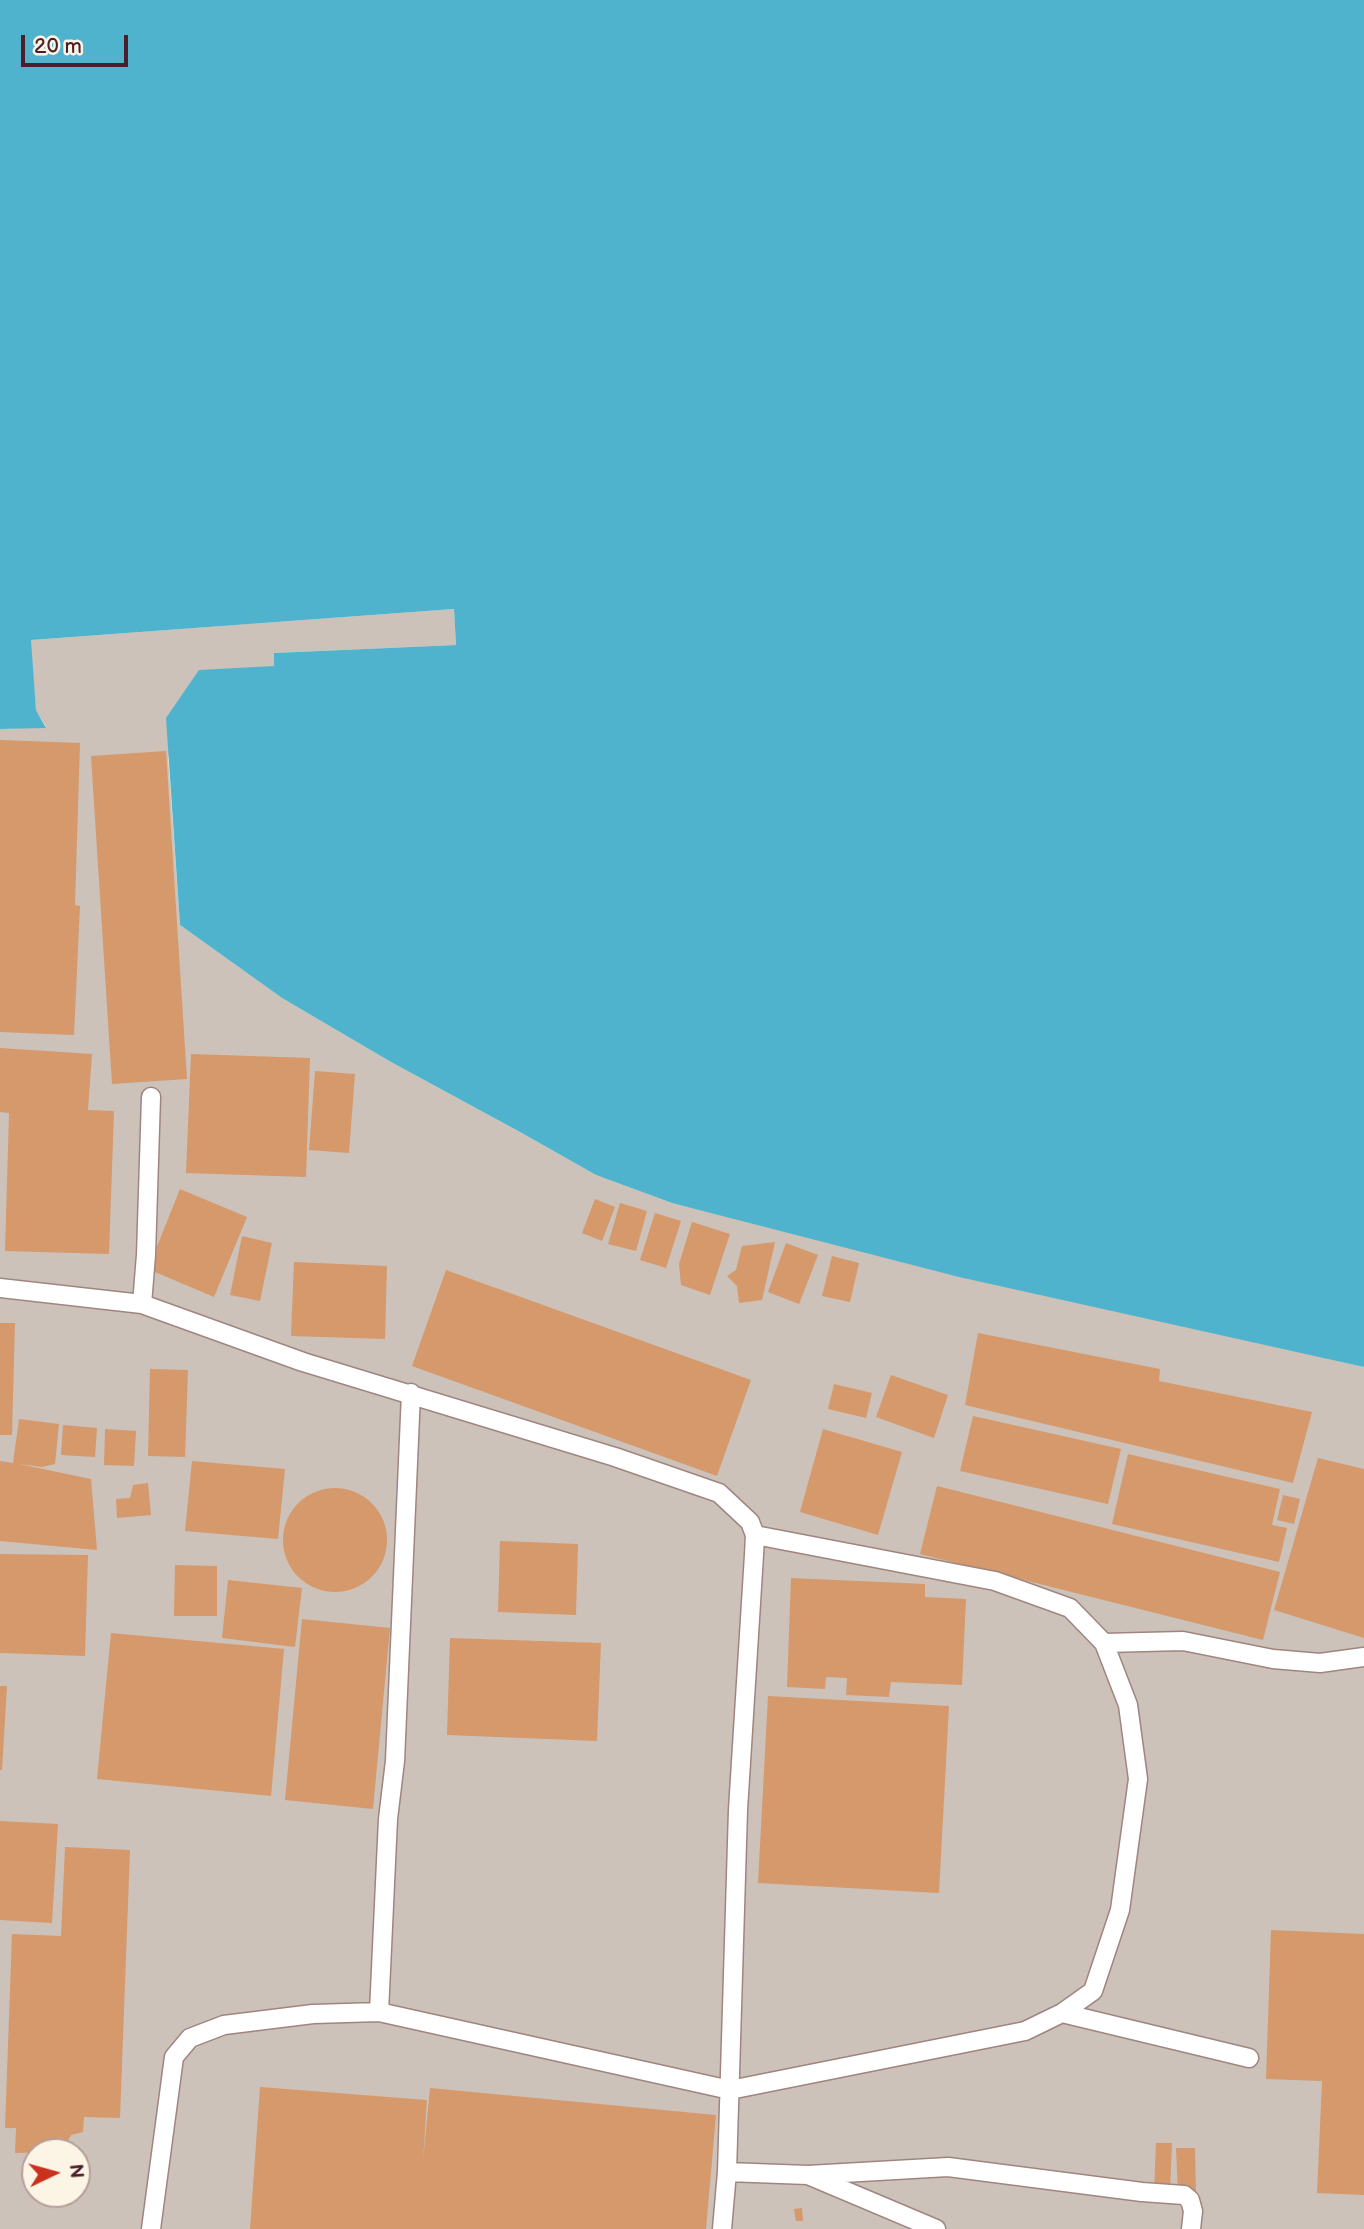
<!DOCTYPE html>
<style>
body{margin:0}
#map{position:relative;width:1364px;height:2229px;overflow:hidden;background:#f5ebd3;font-family:"Balsamiq Sans",sans-serif}
canvas{display:block}
.north{position:absolute;left:21px;top:2138px;width:70px;height:70px;box-sizing:border-box;background:#fcf5e5;border:2px solid #b59f9b;border-radius:50%;rotate:85deg;font-size:19px;font-weight:700;line-height:28px;text-align:center;color:#4a1f2b}
.north::after{content:'';display:block;margin:auto;width:24px;height:32px;background:#c8321e;clip-path:polygon(50% 0,100% 100%,50% 72%,0 100%)}
.scale{position:absolute;left:21px;top:35px;width:107px;height:32px;box-sizing:border-box;border:4px solid #4a1f2b;border-top:0;padding-left:9px;font-size:21px;line-height:24px;white-space:nowrap;color:#4a1f2b;-webkit-text-stroke:5px #fcf5e5;paint-order:stroke}
</style>
<div id="map">
<canvas width="1364" height="2229"></canvas>
<div class="north">N</div>
<div class="scale">20 m</div>
</div>
<script>
const ctx = document.querySelector('canvas').getContext('2d');
ctx.lineJoin = 'round';
function fillPath(path, color) { ctx.fillStyle = color; ctx.fill(path, 'evenodd'); }
const poly = rows => new Path2D(rows.map(r => 'M' + r).join(''));
function strokePath(path, color, width, dash) { ctx.strokeStyle = color; ctx.lineWidth = width; ctx.lineCap = dash ? 'butt' : 'round'; ctx.setLineDash(dash || []); ctx.stroke(path); }
fillPath(poly([
 [454,609,456,645,274,653,274,666,168,757,180,925,282,998,391,1062,520,1132,596,1175,672,1203,1364,1367,1364,2229,0,2229,0,729,46,727,36,710,30,640],
 [35,2152,77,2152,77,2194,35,2194]
]), '#ccc2b9');
fillPath(poly([
 [0,0,1364,0,1364,1367,959,1277,672,1203,596,1175,520,1132,391,1062,282,998,180,925,166,718,199,670,274,666,274,653,456,645,454,609,31,640,36,710,46,728,0,729]
]), '#4fb3cd');
fillPath(poly([
 [0,740,80,743,75,905,80,906,74,1035,0,1032],
 [166,751,187,1079,112,1084,91,756],
 [0,1048,92,1054,88,1110,114,1111,109,1254,5,1251,9,1113,0,1112],
 [191,1054,310,1058,306,1177,186,1173],
 [315,1071,355,1074,349,1153,309,1150],
 [180,1189,247,1217,214,1297,148,1269],
 [595,1199,615,1207,602,1241,582,1233],
 [620,1203,647,1211,636,1251,608,1244],
 [655,1213,681,1221,666,1268,640,1260],
 [692,1222,730,1234,710,1295,681,1285,679,1264],
 [242,1236,272,1243,260,1301,230,1295],
 [775,1242,762,1300,739,1303,737,1286,727,1276,736,1270,742,1246],
 [786,1243,818,1255,799,1304,768,1292],
 [832,1256,859,1263,850,1302,822,1296],
 [294,1262,387,1266,385,1339,291,1336],
 [446,1270,751,1380,717,1476,412,1366],
 [0,1323,15,1323,12,1435,0,1435],
 [978,1333,1160,1369,1159,1381,1312,1412,1293,1483,965,1405],
 [150,1369,188,1370,185,1457,148,1456],
 [891,1375,948,1395,934,1438,876,1417],
 [834,1384,872,1393,866,1418,828,1409],
 [973,1416,1121,1449,1108,1504,960,1471],
 [19,1419,59,1424,55,1464,42,1467,19,1464,91,1479,97,1550,0,1541,0,1461,13,1463],
 [63,1425,97,1428,95,1457,61,1455],
 [105,1429,136,1431,134,1466,104,1465],
 [823,1429,902,1452,878,1535,800,1512],
 [1128,1454,1280,1489,1272,1525,1287,1528,1279,1562,1112,1524],
 [1318,1458,1364,1469,1364,1638,1274,1610],
 [192,1461,285,1469,278,1539,185,1531],
 [148,1483,151,1515,117,1518,116,1499,130,1498,133,1485],
 [937,1486,1280,1572,1263,1640,920,1554],
 '283 1540a52 52 0 1 1 104 0a52 52 0 1 1-104 0Z',
 [1283,1495,1300,1499,1294,1524,1277,1520],
 [500,1541,578,1544,576,1615,498,1612],
 [0,1554,88,1555,85,1656,0,1653],
 [175,1565,217,1566,217,1616,174,1616],
 [791,1578,925,1584,925,1597,966,1599,962,1685,891,1682,889,1697,846,1695,847,1678,826,1677,825,1689,787,1687],
 [228,1580,302,1588,295,1647,222,1638],
 [302,1619,390,1628,373,1809,285,1800],
 [111,1633,284,1649,271,1796,97,1779],
 [450,1638,601,1643,597,1741,447,1735],
 [0,1686,7,1686,2,1770,0,1770],
 [768,1696,949,1706,939,1893,758,1883],
 [0,1821,58,1824,52,1923,0,1920],
 [65,1847,130,1850,120,2118,84,2117,83,2132,71,2135,62,2152,15,2153,16,2128,5,2128,12,1934,61,1936],
 [1271,1930,1364,1934,1364,2195,1317,2193,1322,2081,1266,2079],
 [260,2087,427,2100,423,2161,430,2088,716,2115,706,2229,250,2229],
 [1156,2143,1172,2143,1170,2193,1154,2192],
 [1176,2148,1195,2148,1196,2194,1178,2195],
 [802,2208,803,2221,796,2221,794,2209]
]), '#d5996c');
const service = poly([
 [151,1097,146,1255,142,1304,303,1362,615,1457,719,1493,750,1522,755,1535,754,1555,738,1810,727,2172,722,2229],
 [0,1288,142,1304],
 [1104,1643,1183,1641,1273,1659,1320,1663,1364,1657],
 [379,2012,388,1819,395,1761,411,1393],
 [1062,2013,1249,2058],
 [727,2172,808,2175,936,2229],
 [808,2175,948,2167,1142,2192,1184,2195,1190,2200,1193,2211,1191,2229],
 [151,2229,174,2057,190,2038,224,2025,313,2014,379,2012,730,2090,1025,2031,1062,2013,1093,1991,1120,1910,1138,1779,1128,1705,1104,1643,1070,1608,995,1581,755,1535]
]);
strokePath(service, '#a0857f', 21);
strokePath(service, '#fff', 18);
</script>
